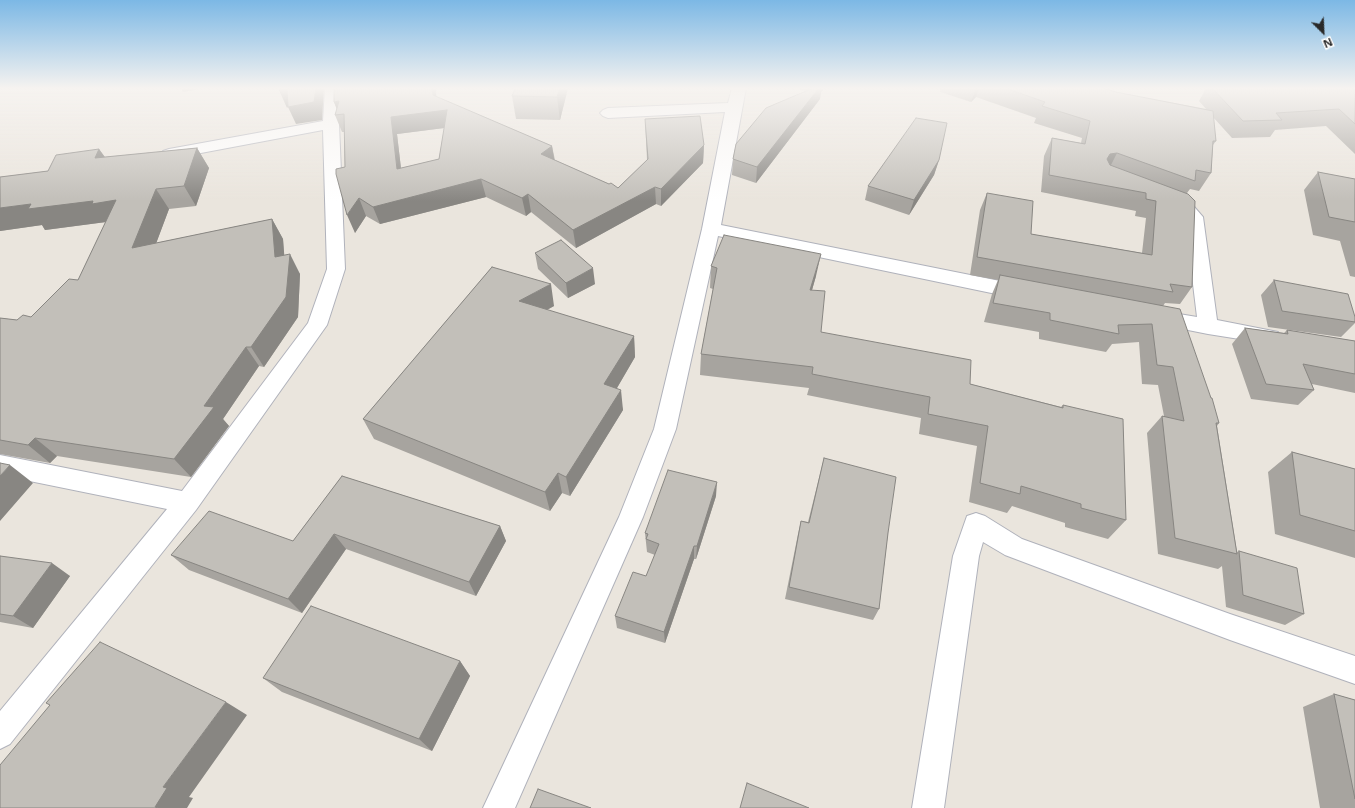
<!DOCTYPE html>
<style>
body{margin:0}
#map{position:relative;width:1355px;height:808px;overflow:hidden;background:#eae5dd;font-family:"Open Sans",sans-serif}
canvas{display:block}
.north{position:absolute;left:1303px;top:12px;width:40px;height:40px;-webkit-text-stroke:3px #fff;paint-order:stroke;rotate:156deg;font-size:11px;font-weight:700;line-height:16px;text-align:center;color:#292929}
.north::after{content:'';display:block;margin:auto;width:14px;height:18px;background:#292929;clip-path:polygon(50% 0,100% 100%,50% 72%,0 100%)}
</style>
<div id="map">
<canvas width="1355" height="808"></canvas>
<div class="north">N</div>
</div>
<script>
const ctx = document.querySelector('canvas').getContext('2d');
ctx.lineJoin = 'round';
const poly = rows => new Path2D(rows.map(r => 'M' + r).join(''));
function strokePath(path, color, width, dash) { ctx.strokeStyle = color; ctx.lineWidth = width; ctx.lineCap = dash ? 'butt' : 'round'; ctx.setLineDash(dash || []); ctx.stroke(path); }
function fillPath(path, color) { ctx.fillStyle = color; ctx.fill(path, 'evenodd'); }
const minor = poly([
 [325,88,339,88,339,124,345,269,327,325,196,510,10,744,0,749,0,711,167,509,0,475,0,455,182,491,308,323,327,269,323,130,169,159,163,157,161,154,163,151,169,149,323,121,325,88],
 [732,88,746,88,721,225,1025,286,1032,288,1035,293,1032,298,1025,300,718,236,676,429,643,517,515,808,483,808,619,517,654,429,702,229,725,112,608,118,603,116,600,113,603,110,608,108,728,103,732,88],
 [1172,197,1190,202,1203,217,1217,320,1278,332,1281,337,1278,342,1271,344,1208,334,1148,322,1145,317,1148,312,1155,310,1197,317,1185,218,1178,210,1166,206,1163,202,1166,198,1172,197],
 [976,513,985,516,1022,539,1230,614,1355,656,1355,684,1230,640,1005,555,983,542,979,556,944,808,912,808,953,556,967,516,976,513]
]);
strokePath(minor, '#b0b2bb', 2);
fillPath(minor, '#fff');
fillPath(poly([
 [568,88,560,120,516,119,512,96],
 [793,88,825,88,821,92,820,99,756,183,732,175,733,159,805,91],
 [941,88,1103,88,1116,92,1206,109,1199,101,1206,88,1355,88,1355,154,1326,126,1275,130,1270,137,1232,138,1213,117,1216,141,1213,145,1211,173,1199,191,1190,189,1187,193,1192,287,1180,304,1165,303,1163,306,1219,423,1217,426,1237,552,1239,551,1304,614,1285,625,1226,607,1222,566,1218,569,1158,554,1147,433,1162,416,1164,416,1158,385,1142,384,1139,342,1112,344,1106,352,1039,339,1039,332,984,322,992,294,998,280,970,275,980,210,987,193,1031,234,1142,253,1146,218,1135,216,1136,211,1041,192,1044,156,1052,138,1081,143,1082,138,1034,123,1036,118,976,97,971,102,940,92],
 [437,97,552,146,555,160,618,188,647,160,645,119,704,145,703,163,661,206,656,204,576,248,531,212,526,216,486,197,380,224,366,216,355,233,345,167,344,132,342,132,335,115,337,109,334,102],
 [444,128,439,159,401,168,397,134],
 [197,148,209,168,196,206,169,209,156,243,272,219,283,239,284,255,300,274,298,317,264,367,259,366,223,419,229,426,191,477,57,456,50,463,0,454,0,318,17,320,31,317,78,280,106,222,45,230,42,225,0,231,0,177,48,171,99,149,105,157],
 [939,160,934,175,909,215,865,200,868,186],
 [1318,172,1355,179,1355,277,1350,276,1340,241,1313,235,1304,190],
 [535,253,595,284,568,298,538,269],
 [711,266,816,276,812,290,821,332,970,384,1061,407,1063,405,1126,520,1108,539,1065,527,1065,523,1012,506,1007,513,969,502,977,446,919,434,921,418,807,395,809,388,700,375,701,354,713,289,710,288],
 [492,267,554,306,547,310,634,336,635,357,617,388,623,410,570,496,562,493,550,511,374,439,363,419],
 [1274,280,1355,317,1355,323,1341,337,1268,327,1261,295],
 [1245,328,1284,333,1287,330,1355,341,1355,393,1312,384,1314,390,1298,405,1251,399,1232,344],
 [1292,452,1355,469,1355,558,1275,534,1268,472],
 [824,458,888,533,879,609,873,620,785,599,798,534,801,521,808,522],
 [342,476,500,526,506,541,476,596,346,549,302,613,189,570,171,555,293,541],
 [716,496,696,559,694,559,665,643,617,628,615,616,646,576,655,555,647,552,645,533],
 [0,556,70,576,33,628,0,622],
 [460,661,470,676,432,751,282,692,263,678],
 [1334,694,1355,700,1355,808,1320,808,1303,707]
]), '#a7a49f');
fillPath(poly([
 [181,88,206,88,183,92],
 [278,88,287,89,324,88,322,120,296,124,288,107,287,108],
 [432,88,436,88,437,111,447,110,452,127,397,134,403,186,397,169,391,117,433,95],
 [560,88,568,88,560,120,557,97],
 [819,88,825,88,821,92,820,99,756,183,757,167],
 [976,88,979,88,976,97,971,102],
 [339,101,344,114,339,115,334,102],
 [704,145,703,163,661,206,661,189],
 [552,146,555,164,541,154],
 [197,148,209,168,196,206,184,186],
 [99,149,113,169,95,158],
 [1117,153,1108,171,1107,159,1110,154],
 [939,160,934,175,909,215,914,200],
 [481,179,486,197,380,224,373,207],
 [655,187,656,204,576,248,573,230],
 [156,189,169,209,147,268,132,248],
 [528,194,531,212,526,216,522,198],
 [359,198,366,216,355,233,347,215],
 [116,200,106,222,45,230,42,225,0,231,0,208,31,204],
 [272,219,283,239,286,277,275,257],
 [290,254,300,274,298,317,264,367,251,347],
 [821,254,816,276,806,311,810,290],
 [593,268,595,284,568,298,566,283],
 [551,284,554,306,524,322,519,301],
 [634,336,635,357,607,405,604,384],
 [246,347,259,366,223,419,229,426,191,477,174,459,204,406],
 [621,390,623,410,570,496,566,477],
 [35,438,57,456,50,463,28,445],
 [10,465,33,483,0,521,0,476],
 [558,473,562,493,550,511,545,492],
 [717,482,716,496,696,559,697,546],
 [500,526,506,541,476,596,469,582],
 [334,534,346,549,302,613,288,599],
 [694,546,694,559,665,643,664,632],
 [52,563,70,576,33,628,13,616],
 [460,661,470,676,432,751,419,739],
 [226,702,247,715,189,797,193,798,187,808,158,808,155,807,163,787]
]), '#888682');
const building = poly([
 [279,88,316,88,314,102,288,107,287,89,279,90,279,88],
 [334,88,432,88,433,95,552,146,541,154,609,184,611,183,618,188,648,159,645,119,700,116,704,145,661,189,655,187,573,230,528,194,522,198,481,179,373,207,359,198,347,215,336,174,336,169,345,167,344,114,335,115,339,101,334,102,334,88],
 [447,110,439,159,397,169,391,117,447,110],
 [515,88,560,88,557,97,512,96,515,88],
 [813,88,819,88,757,167,733,159,736,144,766,108,813,88],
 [1005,88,1103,88,1116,92,1213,111,1216,141,1213,141,1211,173,1196,170,1195,181,1117,153,1110,154,1107,159,1110,165,1188,194,1195,201,1192,287,1170,284,1173,292,977,257,987,193,1033,201,1031,234,1152,255,1156,201,1146,199,1146,193,1049,175,1052,138,1085,144,1090,121,1042,106,1045,102,1005,88],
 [1212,88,1355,88,1355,124,1339,109,1276,113,1282,120,1243,121,1212,88],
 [916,118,947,123,939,160,914,200,868,186,916,118],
 [197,148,184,186,156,189,132,248,272,219,275,257,290,254,286,297,251,347,246,347,204,406,214,407,174,459,35,438,28,445,0,440,0,318,17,320,23,315,31,317,69,279,78,280,116,200,92,204,93,201,28,209,31,204,0,208,0,177,48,171,56,155,99,149,95,158,197,148],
 [1318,172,1355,179,1355,222,1329,217,1318,172],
 [724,235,821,254,810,290,825,291,821,332,971,360,970,384,1063,408,1063,405,1123,419,1126,520,1081,508,1081,504,1021,486,1020,494,980,483,988,426,928,414,930,397,812,374,813,367,701,354,717,268,711,266,724,235],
 [561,240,593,268,566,283,535,253,561,240],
 [492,267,551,284,519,301,634,336,604,384,621,390,566,477,558,473,545,492,363,419,492,267],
 [1000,275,1180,309,1211,398,1212,398,1219,423,1216,423,1237,554,1175,538,1162,416,1184,421,1173,367,1157,365,1152,324,1118,325,1119,334,1050,320,1050,313,993,303,1000,275],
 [1274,280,1348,294,1355,317,1355,322,1282,311,1274,280],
 [1245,328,1288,334,1287,330,1355,341,1355,374,1303,364,1314,390,1266,384,1245,328],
 [1292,452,1355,469,1355,531,1300,515,1292,452],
 [824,458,896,477,888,533,879,609,789,587,801,521,809,523,824,458],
 [0,463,10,465,0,476,0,463],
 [668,470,717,482,697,546,694,546,664,632,615,616,633,572,646,576,659,544,646,539,648,534,645,533,668,470],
 [342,476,500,526,469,582,334,534,288,599,171,555,209,511,293,541,342,476],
 [1239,551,1297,568,1304,614,1243,595,1239,551],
 [0,556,52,563,13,616,0,614,0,556],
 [311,606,460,661,419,739,263,678,311,606],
 [100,642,226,702,163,787,167,788,155,807,158,808,0,808,0,765,50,705,46,703,100,642],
 [1334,694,1355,700,1355,799,1334,694],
 [747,783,809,808,740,808,747,783],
 [538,789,591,808,530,808,538,789]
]);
fillPath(building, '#c2bfb9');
strokePath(building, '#888682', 1);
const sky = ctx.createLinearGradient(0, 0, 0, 201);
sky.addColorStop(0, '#7cb8e5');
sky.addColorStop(0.44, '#f6f3f0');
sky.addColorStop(1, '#f6f3f000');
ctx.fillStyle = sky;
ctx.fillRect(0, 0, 1355, 201);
</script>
